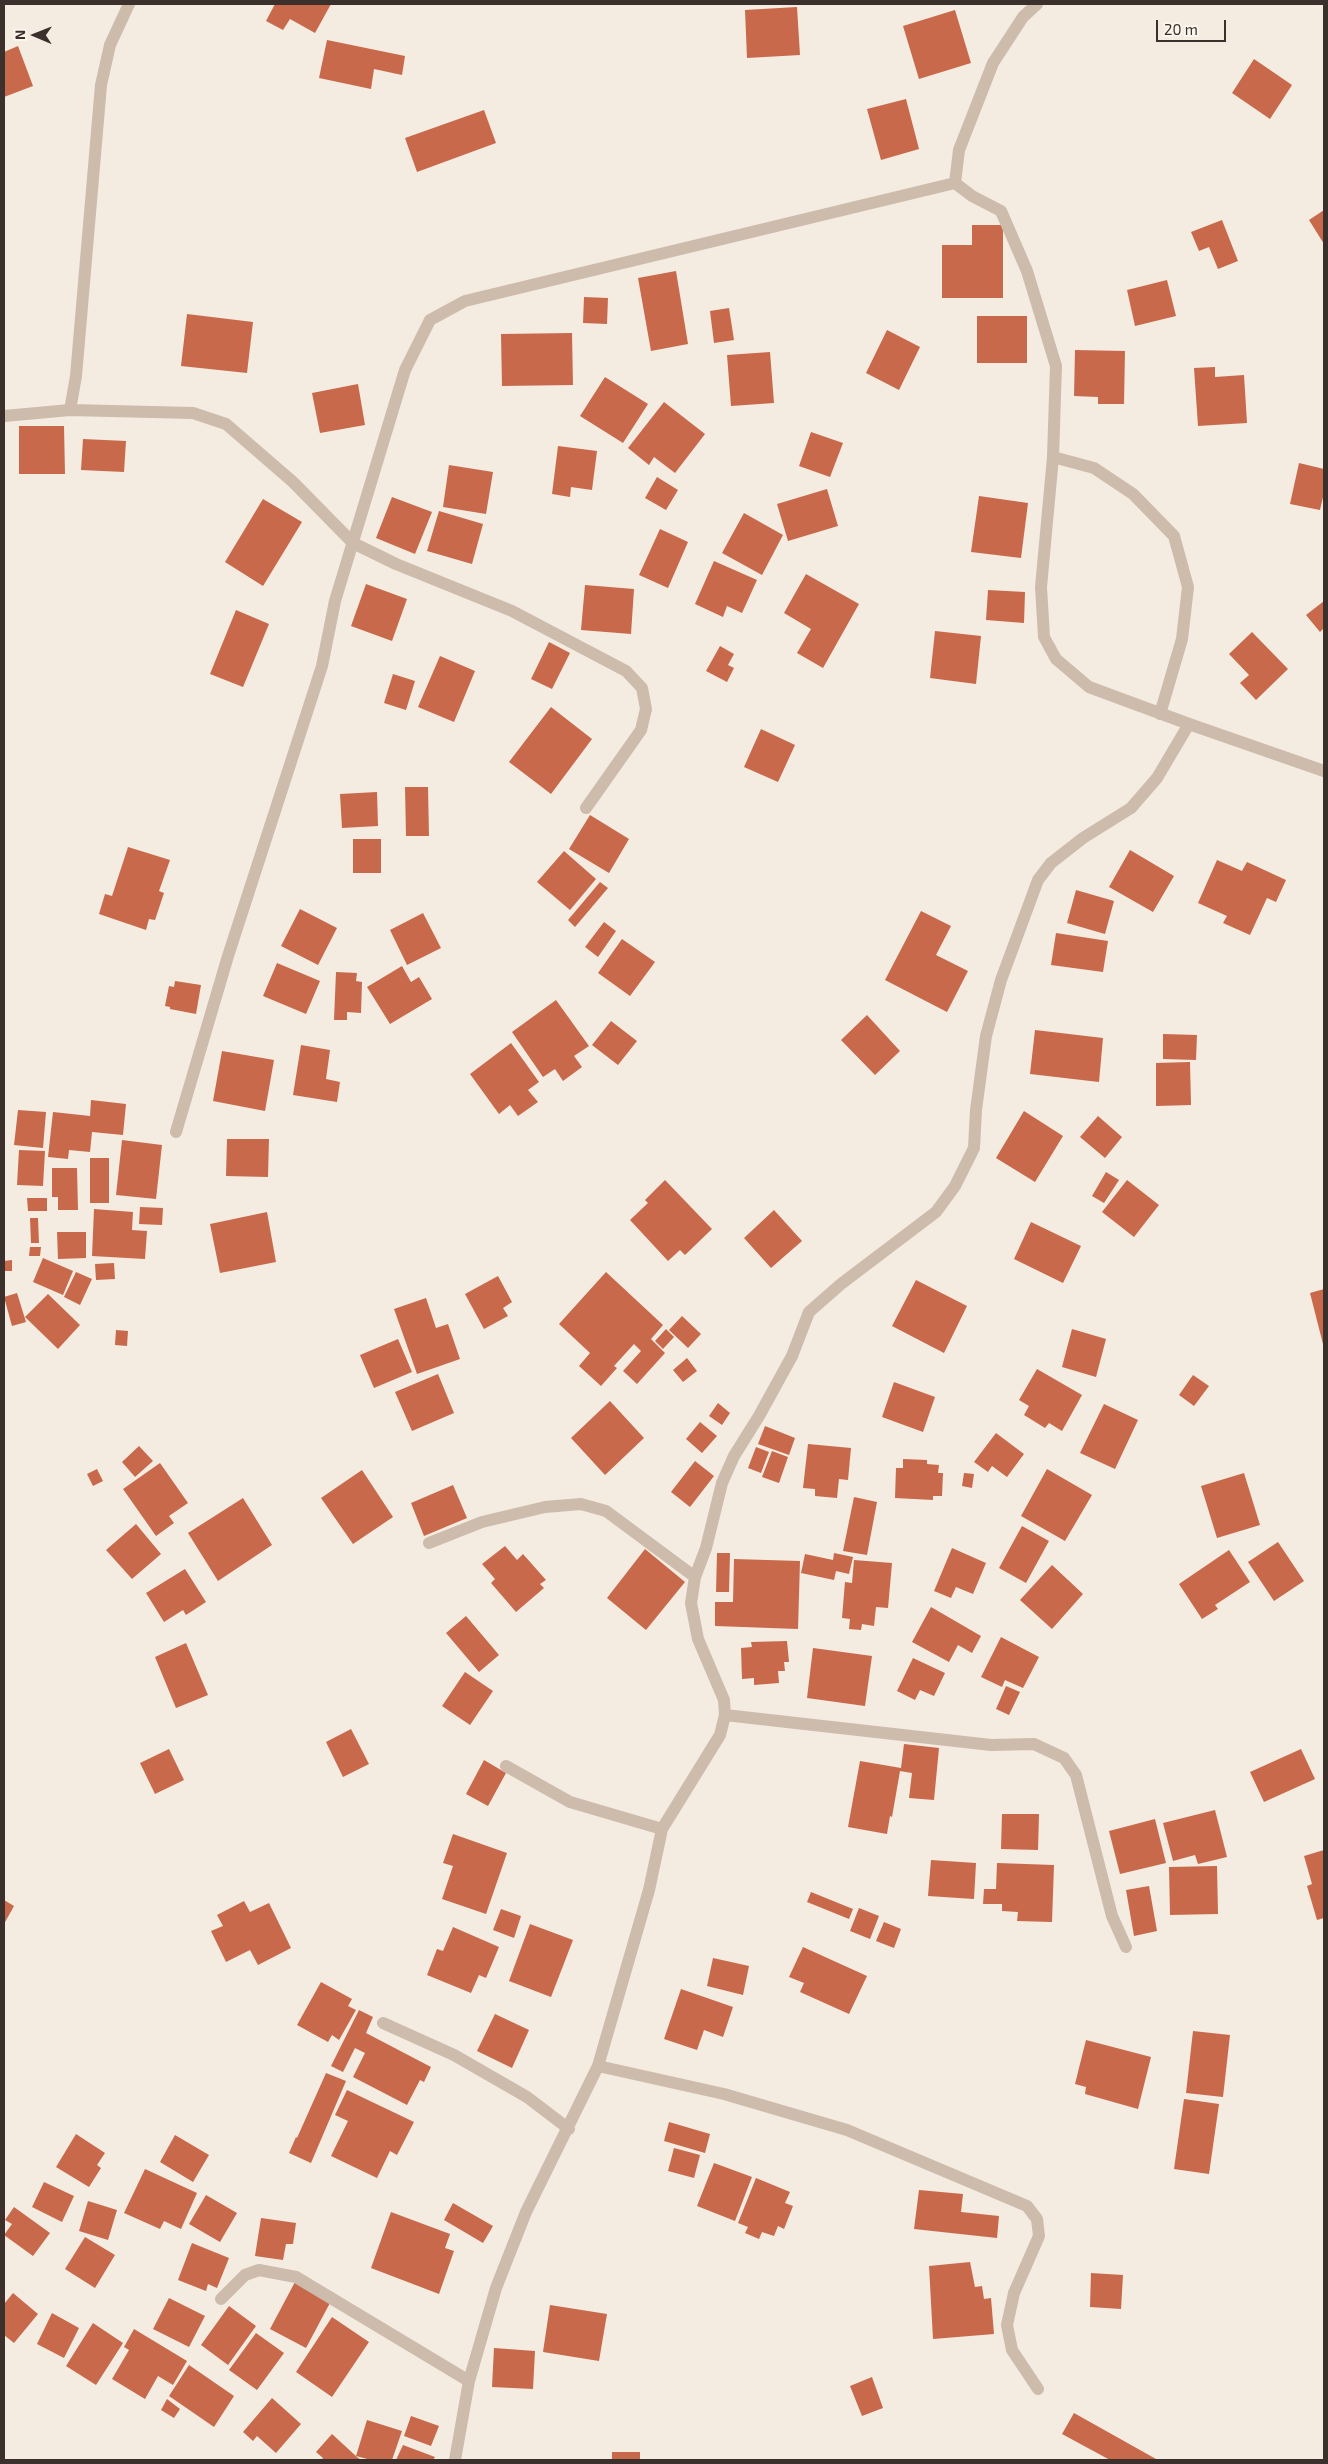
<!DOCTYPE html>
<style>
body{margin:0}
#map{position:relative;width:1328px;height:2464px;overflow:hidden;background:#f4ebe1;font-family:"Exo 2",sans-serif}
canvas{display:block}
.frame{position:absolute;inset:0;border:5px solid #3b302b;pointer-events:none}
.north{position:absolute;left:10px;top:10px;width:50px;height:50px;-webkit-text-stroke:4px #fbf5ee;paint-order:stroke;rotate:271deg;font-size:14px;font-weight:700;line-height:20px;text-align:center;color:#3b302b}
.north::after{content:'';display:block;margin:auto;width:18px;height:22px;background:#3b302b;clip-path:polygon(50% 0,100% 100%,50% 72%,0 100%)}
.scale{position:absolute;left:1156px;top:20px;width:70px;height:22px;box-sizing:border-box;border:2px solid #3b302b;border-top:0;padding-left:6px;font-size:15px;line-height:18px;white-space:nowrap;color:#3b302b;-webkit-text-stroke:4px #fbf5ee;paint-order:stroke}
</style>
<div id="map">
<canvas width="1328" height="2464"></canvas>
<div class="frame"></div>
<div class="north">N</div>
<div class="scale">20 m</div>
</div>
<script>
const ctx = document.querySelector('canvas').getContext('2d');
ctx.lineJoin = 'round';
function fillPath(path, color) { ctx.fillStyle = color; ctx.fill(path, 'evenodd'); }
const poly = rows => new Path2D(rows.map(r => 'M' + r).join(''));
function strokePath(path, color, width, dash) { ctx.strokeStyle = color; ctx.lineWidth = width; ctx.lineCap = dash ? 'butt' : 'round'; ctx.setLineDash(dash || []); ctx.stroke(path); }
fillPath(poly([
 [275,4,331,4,315,33,290,19,283,30,266,21],
 [797,7,800,55,747,58,745,10],
 [955,10,971,63,919,79,903,26],
 [327,40,405,56,402,75,374,69,371,89,319,78],
 [18,46,33,86,4,97,4,52],
 [1254,59,1292,85,1270,119,1232,93],
 [906,99,919,149,881,160,867,109],
 [484,110,496,143,417,172,405,138],
 [1324,210,1324,244,1309,220],
 [1222,220,1238,261,1218,269,1209,247,1199,251,1191,232],
 [972,225,1003,225,1003,298,942,298,942,245,972,245],
 [676,271,688,344,651,351,638,278],
 [1167,280,1176,316,1135,326,1127,290],
 [584,297,608,298,607,324,583,323],
 [729,308,734,340,714,343,710,311],
 [187,314,253,322,247,373,181,366],
 [977,316,1027,316,1027,363,977,363],
 [887,330,920,347,899,390,866,373],
 [572,333,573,385,502,386,501,334],
 [1075,350,1125,351,1124,404,1098,404,1098,397,1074,396],
 [770,352,774,403,731,406,727,355],
 [1215,367,1215,377,1244,375,1247,423,1198,426,1194,368],
 [605,377,648,404,623,443,580,416],
 [358,384,365,425,320,433,312,393],
 [664,402,705,434,675,473,654,457,649,465,628,448],
 [19,426,64,426,65,474,19,474],
 [811,432,843,443,830,477,799,466],
 [83,439,126,441,124,472,81,470],
 [558,446,597,451,592,490,571,487,570,497,552,494],
 [1299,463,1324,469,1324,493,1320,510,1290,504],
 [449,465,493,472,486,514,443,507],
 [657,477,678,490,666,510,645,498],
 [827,489,838,526,788,541,777,504],
 [979,496,1028,503,1021,558,971,552],
 [392,497,432,512,415,554,376,538],
 [263,499,302,522,263,586,225,562],
 [439,511,483,524,472,564,427,551],
 [744,513,783,535,762,575,722,553],
 [660,529,688,542,668,588,639,575],
 [714,561,757,580,742,613,727,606,723,617,695,604],
 [806,574,859,604,823,668,797,653,811,629,784,613],
 [366,584,407,599,392,641,351,626],
 [585,585,634,589,631,634,581,630],
 [988,590,1025,592,1024,623,986,620],
 [1324,601,1324,628,1320,632,1306,615],
 [236,610,269,624,243,687,210,674],
 [935,631,981,636,976,684,930,678],
 [1252,632,1288,669,1256,700,1240,683,1249,675,1229,654],
 [549,642,570,653,552,689,531,679],
 [720,646,734,654,728,665,734,668,727,682,706,671],
 [440,656,475,671,454,722,418,707],
 [393,674,415,681,406,710,384,703],
 [551,707,592,739,551,794,509,762],
 [761,729,795,745,778,782,744,767],
 [405,787,428,787,429,836,406,836],
 [377,792,378,826,342,828,340,794],
 [590,815,629,839,609,873,569,849],
 [353,839,381,839,381,873,353,873],
 [128,847,170,860,159,891,164,893,155,920,149,919,146,930,99,914,105,894,112,896],
 [1130,850,1174,876,1153,912,1109,887],
 [564,851,596,879,570,910,537,882],
 [1217,860,1242,871,1247,862,1286,880,1276,902,1267,898,1250,935,1223,923,1227,916,1198,903],
 [600,882,608,888,575,927,568,920],
 [1076,890,1114,901,1105,934,1067,923],
 [300,909,337,928,318,965,281,946],
 [921,911,951,926,936,955,968,971,947,1012,885,980],
 [423,913,441,948,407,965,390,930],
 [604,922,616,931,598,957,585,947],
 [1056,933,1108,941,1103,972,1051,965],
 [622,939,655,962,630,996,598,973],
 [277,963,320,981,306,1014,263,996],
 [402,966,411,982,419,977,432,999,390,1024,367,987],
 [336,972,357,973,356,981,362,982,361,1013,347,1012,347,1020,334,1020],
 [175,981,201,985,196,1014,170,1009,170,1007,165,1006,169,986,174,987],
 [556,1000,589,1046,574,1056,582,1067,563,1081,555,1069,543,1077,512,1032],
 [867,1015,900,1051,875,1075,841,1040],
 [611,1021,637,1041,618,1065,592,1045],
 [1035,1030,1103,1038,1099,1082,1030,1074],
 [1163,1034,1197,1035,1196,1060,1163,1059],
 [511,1043,539,1082,528,1090,538,1102,518,1116,510,1105,499,1114,470,1074],
 [301,1045,330,1050,326,1079,340,1082,337,1102,293,1095],
 [222,1051,274,1060,265,1111,213,1101],
 [1190,1062,1191,1105,1156,1106,1156,1063],
 [91,1100,126,1104,123,1135,92,1132,90,1152,69,1150,68,1159,48,1157,53,1112,90,1116],
 [18,1110,46,1112,43,1148,14,1145],
 [1024,1111,1063,1136,1035,1182,996,1158],
 [1098,1116,1122,1137,1105,1158,1080,1137],
 [227,1139,269,1139,268,1177,226,1176],
 [122,1140,162,1145,156,1199,116,1195],
 [19,1150,45,1151,43,1186,17,1185],
 [90,1158,109,1158,109,1203,90,1203],
 [52,1168,77,1168,78,1210,58,1210,58,1197,52,1197],
 [1106,1172,1119,1180,1104,1203,1092,1196],
 [665,1180,712,1229,685,1255,680,1250,668,1261,630,1220,648,1203,645,1200],
 [1127,1180,1159,1205,1134,1237,1102,1212],
 [27,1198,47,1198,47,1211,28,1211],
 [140,1207,163,1208,162,1225,139,1224],
 [94,1209,133,1212,132,1230,147,1231,145,1259,92,1256],
 [774,1210,802,1241,771,1268,744,1238],
 [267,1212,276,1262,220,1273,210,1224],
 [30,1218,38,1218,39,1243,31,1243],
 [1031,1222,1081,1246,1063,1283,1014,1259],
 [57,1232,86,1232,86,1258,58,1259],
 [30,1247,41,1247,40,1256,29,1256],
 [43,1258,73,1271,63,1295,33,1282],
 [12,1260,12,1271,4,1271,4,1261],
 [114,1263,115,1279,96,1280,95,1264],
 [76,1272,92,1279,80,1305,64,1297],
 [606,1272,663,1325,651,1339,665,1353,637,1384,623,1371,641,1351,634,1344,614,1366,617,1368,601,1386,579,1366,590,1353,559,1324],
 [498,1276,512,1302,503,1308,508,1316,484,1329,465,1294],
 [916,1280,967,1306,944,1353,892,1326],
 [1324,1289,1324,1348,1310,1293],
 [17,1293,26,1322,12,1326,4,1297],
 [48,1294,80,1325,58,1349,25,1317],
 [426,1298,436,1328,448,1324,460,1359,417,1374,394,1309],
 [682,1316,701,1334,688,1348,669,1330],
 [666,1329,674,1337,663,1349,655,1341],
 [1072,1329,1106,1339,1096,1377,1062,1367],
 [116,1330,128,1331,127,1346,115,1345],
 [398,1339,412,1372,374,1388,360,1355],
 [687,1358,697,1371,683,1382,673,1370],
 [1037,1369,1082,1395,1062,1431,1049,1423,1045,1428,1024,1415,1029,1406,1019,1400],
 [438,1374,454,1413,412,1431,395,1392],
 [1193,1375,1209,1386,1194,1406,1179,1395],
 [894,1382,935,1397,923,1432,882,1417],
 [610,1401,644,1438,605,1475,571,1438],
 [718,1403,730,1413,722,1425,709,1416],
 [1104,1404,1138,1420,1115,1469,1080,1453],
 [700,1422,717,1436,702,1453,686,1439],
 [765,1426,795,1438,789,1455,758,1444],
 [996,1433,1024,1454,1007,1477,992,1466,988,1472,974,1462],
 [808,1444,851,1448,848,1480,839,1479,837,1498,815,1496,815,1489,803,1488],
 [139,1446,153,1461,135,1477,122,1462],
 [756,1447,769,1452,761,1473,748,1468],
 [772,1451,788,1457,779,1483,762,1477],
 [903,1459,927,1460,927,1464,939,1465,938,1473,943,1473,942,1496,933,1496,933,1500,895,1498,896,1468,903,1468],
 [695,1461,714,1476,690,1507,671,1492],
 [160,1463,188,1503,169,1516,174,1523,156,1536,123,1489],
 [97,1469,103,1481,93,1486,87,1474],
 [1047,1469,1092,1495,1065,1541,1021,1516],
 [362,1470,393,1517,353,1544,321,1498],
 [964,1473,974,1474,972,1488,962,1486],
 [1244,1473,1260,1525,1217,1538,1201,1486],
 [453,1485,467,1518,424,1536,411,1503],
 [854,1497,877,1502,867,1555,843,1551],
 [243,1498,272,1545,218,1581,188,1533],
 [136,1524,161,1554,132,1579,106,1550],
 [1022,1526,1049,1541,1026,1583,999,1568],
 [1278,1542,1304,1581,1274,1601,1248,1562],
 [505,1546,517,1560,523,1554,546,1580,540,1584,544,1588,516,1612,491,1583,495,1579,482,1564],
 [952,1548,986,1563,973,1594,956,1587,951,1598,934,1591],
 [645,1549,685,1582,646,1630,607,1598],
 [1229,1550,1250,1582,1215,1605,1218,1609,1202,1619,1179,1584],
 [717,1553,730,1553,729,1592,716,1592],
 [834,1553,853,1557,849,1574,836,1571,834,1580,801,1573,805,1554,833,1560],
 [734,1559,800,1561,798,1629,715,1626,715,1602,733,1602],
 [854,1560,892,1563,888,1608,876,1607,874,1626,862,1624,861,1630,849,1629,850,1619,842,1618,845,1582,852,1583],
 [1052,1565,1083,1594,1052,1629,1020,1600],
 [185,1569,206,1602,186,1615,183,1610,164,1622,146,1593],
 [931,1607,981,1636,972,1653,958,1645,949,1662,912,1642],
 [466,1616,499,1655,479,1672,446,1633],
 [1001,1637,1039,1657,1023,1688,1005,1680,1002,1687,981,1677],
 [787,1641,789,1662,784,1662,785,1671,778,1671,779,1683,754,1685,754,1678,742,1679,741,1648,752,1647,751,1642],
 [186,1643,208,1695,176,1708,155,1657],
 [813,1648,872,1656,865,1706,807,1698],
 [913,1658,945,1673,934,1696,920,1690,915,1700,897,1691],
 [465,1672,493,1691,470,1725,442,1706],
 [1006,1686,1020,1692,1009,1715,996,1709],
 [351,1729,369,1764,343,1777,326,1742],
 [904,1744,939,1748,934,1800,909,1798,912,1773,900,1771,892,1817,890,1816,887,1834,848,1827,860,1761,901,1768],
 [169,1749,184,1780,155,1794,140,1763],
 [1301,1749,1315,1779,1264,1802,1250,1772],
 [484,1760,506,1773,488,1806,466,1794],
 [1215,1810,1227,1857,1198,1864,1195,1855,1173,1861,1163,1823],
 [1002,1814,1039,1814,1038,1850,1001,1849],
 [1155,1819,1166,1863,1120,1874,1109,1831],
 [453,1834,507,1853,486,1914,442,1899,453,1866,443,1863],
 [1324,1850,1324,1918,1317,1920,1307,1886,1312,1884,1304,1856],
 [931,1860,976,1863,974,1899,928,1896],
 [997,1863,1054,1865,1052,1922,1017,1921,1018,1912,1002,1911,1002,1904,983,1904,984,1889,996,1889],
 [1217,1866,1218,1914,1170,1915,1169,1867],
 [1149,1886,1157,1931,1134,1936,1126,1890],
 [811,1892,853,1909,849,1919,807,1902],
 [4,1900,14,1906,4,1924],
 [244,1901,250,1912,269,1903,291,1948,258,1965,250,1950,226,1962,211,1931,223,1926,217,1915],
 [859,1908,879,1916,870,1939,850,1931],
 [501,1909,521,1916,514,1938,493,1930],
 [884,1922,901,1929,894,1948,876,1941],
 [530,1924,573,1940,551,1997,509,1981],
 [453,1927,499,1947,486,1978,479,1975,471,1993,427,1975,437,1949,443,1951],
 [803,1947,867,1976,849,2014,800,1992,804,1983,789,1977],
 [713,1958,749,1966,743,1995,707,1986],
 [321,1982,352,1999,348,2006,356,2010,339,2040,332,2035,328,2042,297,2025],
 [681,1989,733,2007,723,2037,704,2030,697,2050,664,2039],
 [359,2010,373,2017,366,2033,431,2067,424,2082,420,2080,407,2105,353,2077,365,2053,355,2048,343,2072,331,2066],
 [495,2014,529,2030,512,2068,477,2051],
 [1193,2031,1230,2035,1223,2097,1186,2093],
 [1086,2040,1151,2057,1138,2109,1085,2094,1086,2087,1075,2084],
 [326,2073,346,2081,311,2163,289,2153,296,2137,297,2138],
 [347,2090,414,2122,397,2155,390,2151,377,2178,331,2156,348,2121,335,2115],
 [1184,2099,1219,2104,1209,2174,1174,2169],
 [669,2122,710,2134,705,2153,664,2141],
 [76,2134,105,2153,97,2165,101,2168,89,2187,56,2167],
 [175,2135,209,2155,193,2182,160,2162],
 [674,2148,700,2155,694,2178,668,2171],
 [714,2163,752,2177,735,2221,697,2206],
 [145,2169,197,2193,181,2229,164,2221,160,2229,124,2213],
 [756,2178,790,2192,785,2203,793,2206,784,2229,778,2226,774,2236,762,2232,759,2239,745,2233,748,2227,738,2223],
 [44,2182,74,2196,62,2222,32,2207],
 [919,2190,963,2194,961,2212,999,2216,997,2238,914,2229],
 [206,2195,237,2213,220,2242,189,2224],
 [88,2201,117,2210,108,2240,79,2231],
 [453,2203,493,2226,483,2243,444,2220],
 [14,2207,50,2233,33,2256,4,2235,12,2224,5,2220],
 [391,2212,450,2234,445,2248,454,2251,439,2294,371,2268],
 [261,2218,296,2223,293,2244,286,2244,283,2260,255,2256],
 [85,2237,115,2255,95,2288,65,2269],
 [192,2243,229,2258,217,2288,208,2284,206,2291,178,2280],
 [970,2262,975,2287,982,2286,984,2299,991,2298,994,2334,933,2339,929,2266],
 [1091,2273,1123,2275,1121,2309,1090,2307],
 [295,2282,331,2301,306,2348,270,2329],
 [13,2293,38,2314,14,2343,4,2335,4,2304],
 [169,2298,205,2316,189,2347,153,2329],
 [550,2305,607,2314,599,2361,543,2352],
 [229,2306,256,2326,228,2365,201,2345],
 [52,2313,79,2328,64,2358,37,2344],
 [332,2317,369,2342,332,2397,296,2372],
 [93,2323,123,2343,96,2385,66,2366],
 [134,2329,187,2361,173,2385,158,2376,145,2399,112,2379,129,2350,124,2347],
 [256,2333,284,2353,257,2390,229,2370],
 [494,2348,535,2351,533,2389,492,2387],
 [189,2365,234,2396,214,2427,169,2396],
 [872,2377,883,2408,862,2416,850,2386],
 [272,2398,301,2424,276,2453,257,2436,253,2441,243,2432],
 [167,2399,180,2409,174,2418,161,2410],
 [1074,2413,1156,2459,1156,2460,1110,2460,1062,2434],
 [411,2416,439,2426,431,2446,404,2436],
 [367,2420,402,2431,392,2460,371,2460,356,2456],
 [332,2434,357,2457,361,2460,321,2460,323,2458,316,2452],
 [403,2445,435,2457,433,2460,396,2460],
 [612,2452,640,2452,640,2460,612,2460]
]), '#c8694b');
strokePath(poly([
 [1037,4,1023,17,993,63,959,150,955,183,972,196,1001,211,1027,271,1056,366,1053,457,1041,587,1044,637,1056,659,1089,687,1189,724,1324,771],
 [70,410,76,376,101,85,110,45,129,4],
 [4,416,70,410,193,413,226,424,293,482,353,543,396,564,512,611,626,671,642,688,646,709,641,730,586,808],
 [1053,457,1094,468,1133,494,1174,536,1188,587,1182,639,1160,714],
 [176,1132,228,956,322,666,335,601,405,370,430,320,465,301,955,183],
 [429,1543,482,1522,545,1507,581,1504,606,1511,695,1577],
 [725,1715,991,1745,1034,1744,1064,1758,1076,1775,1112,1916,1126,1947],
 [506,1766,570,1802,662,1829],
 [383,2023,454,2055,527,2097,569,2129],
 [598,2066,724,2094,847,2130,1027,2206,1037,2219,1039,2236,1014,2293,1007,2325,1012,2350,1038,2389],
 [221,2299,245,2275,259,2270,296,2277,469,2381],
 [455,2460,469,2381,496,2288,526,2212,598,2066,649,1890,662,1829,720,1735,725,1715,724,1700,698,1639,691,1603,695,1577,706,1548,722,1483,734,1456,759,1416,792,1356,809,1312,841,1284,936,1212,955,1186,974,1148,976,1110,986,1036,1001,980,1038,880,1051,863,1083,838,1131,808,1157,778,1189,724]
]), '#cdbbac', 12);
</script>
